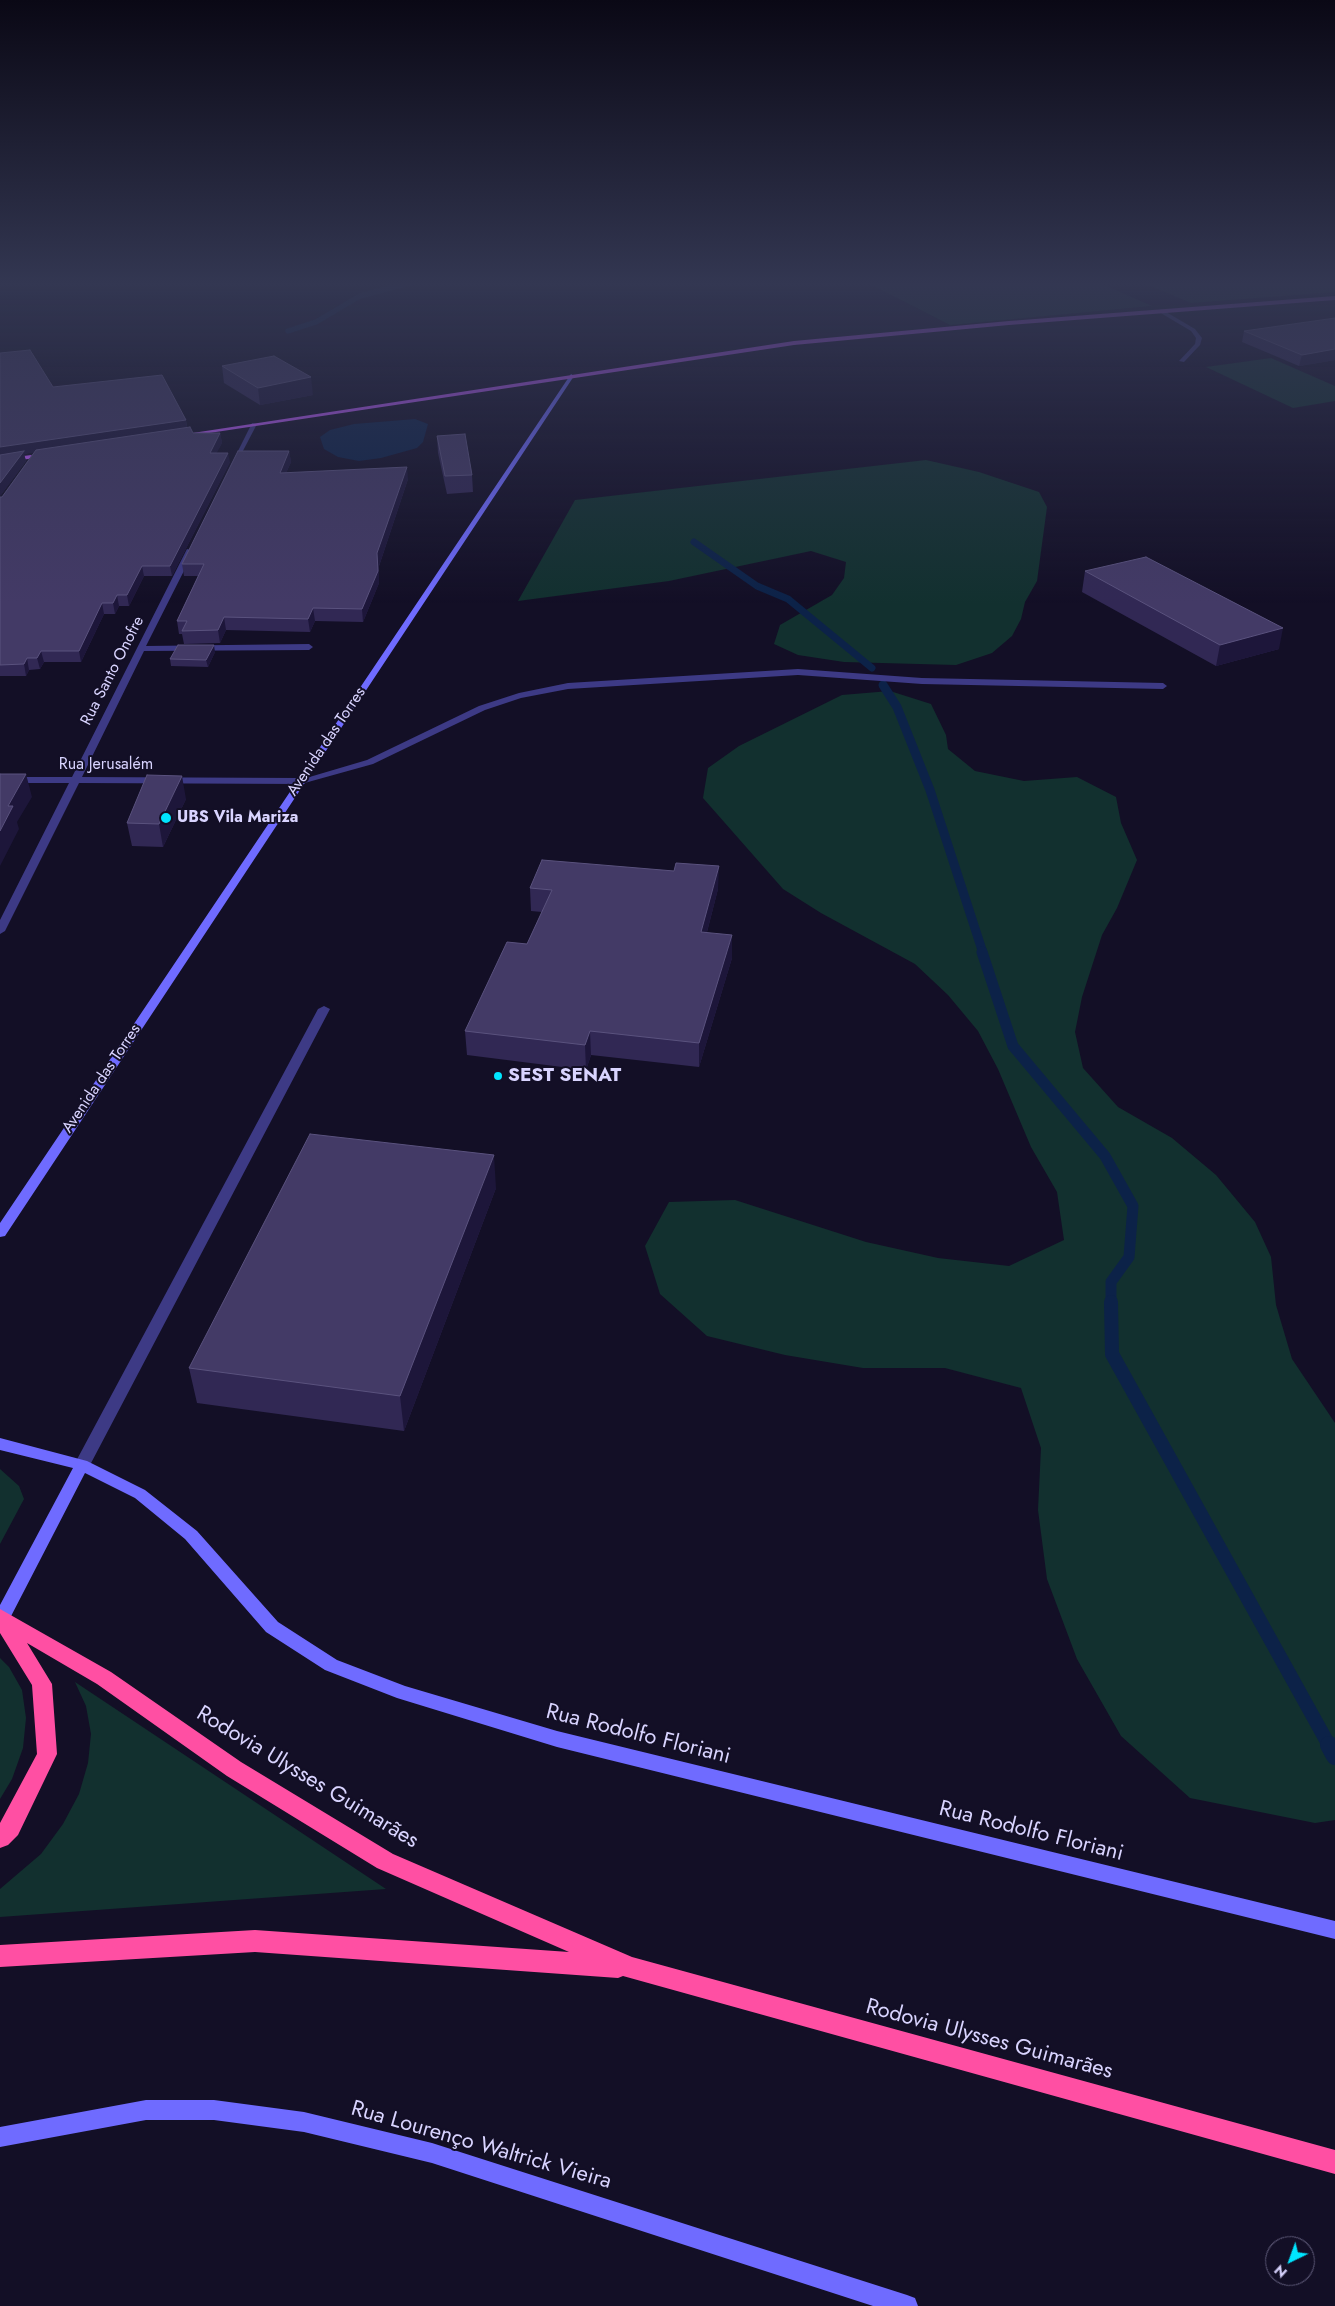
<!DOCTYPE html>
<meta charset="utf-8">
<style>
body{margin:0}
#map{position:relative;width:1335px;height:2306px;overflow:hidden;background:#130f26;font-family:Jost,sans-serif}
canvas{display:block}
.north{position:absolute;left:1265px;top:2236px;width:50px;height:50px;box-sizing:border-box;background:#130f26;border:1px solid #625e7d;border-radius:50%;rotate:222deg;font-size:14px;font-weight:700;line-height:20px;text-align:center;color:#d9d4ff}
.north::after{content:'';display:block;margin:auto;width:18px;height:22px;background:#00e5ff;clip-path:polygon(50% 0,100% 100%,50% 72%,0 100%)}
</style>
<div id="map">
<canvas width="1335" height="2306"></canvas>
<div class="north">N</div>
</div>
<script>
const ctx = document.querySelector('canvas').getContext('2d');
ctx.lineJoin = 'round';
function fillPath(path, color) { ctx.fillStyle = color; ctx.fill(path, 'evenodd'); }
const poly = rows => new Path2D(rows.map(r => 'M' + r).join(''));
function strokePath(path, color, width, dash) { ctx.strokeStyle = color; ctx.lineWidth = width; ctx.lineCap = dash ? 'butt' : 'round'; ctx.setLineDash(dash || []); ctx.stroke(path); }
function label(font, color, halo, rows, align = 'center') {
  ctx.font = font + ' Jost,sans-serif'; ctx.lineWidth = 4; ctx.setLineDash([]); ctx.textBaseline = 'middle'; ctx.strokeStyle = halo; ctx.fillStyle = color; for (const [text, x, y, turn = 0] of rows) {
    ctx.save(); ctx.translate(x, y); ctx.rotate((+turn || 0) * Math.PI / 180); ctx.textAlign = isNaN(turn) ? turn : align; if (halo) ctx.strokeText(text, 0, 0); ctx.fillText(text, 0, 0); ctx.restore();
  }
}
fillPath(poly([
 [864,281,1095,281,1152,306,950,325],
 [1139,281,1319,281,1335,286,1335,292,1191,303],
 [1271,358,1335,386,1335,401,1293,408,1206,367],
 [926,460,979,472,1039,492,1047,507,1037,581,1025,602,1021,619,1012,636,992,653,956,665,844,662,798,655,774,644,780,625,832,595,844,578,846,562,811,551,669,581,518,601,575,500],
 [890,691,931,704,946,735,948,749,975,771,1024,781,1077,777,1116,797,1121,823,1137,860,1117,908,1102,935,1082,997,1075,1032,1083,1068,1118,1107,1172,1138,1216,1175,1255,1222,1271,1257,1276,1305,1292,1359,1335,1423,1335,1820,1315,1823,1190,1798,1121,1736,1077,1659,1047,1579,1038,1510,1041,1448,1021,1388,945,1368,863,1368,785,1355,707,1336,660,1294,645,1246,669,1202,735,1200,866,1242,938,1258,1009,1266,1064,1240,1057,1192,1031,1147,998,1069,978,1031,948,995,915,964,821,913,783,889,703,798,708,768,739,746,842,695],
 [0,1469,19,1486,24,1499,0,1544],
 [0,1658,9,1667,22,1690,26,1718,23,1748,12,1779,0,1799],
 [75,1682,386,1889,0,1917,0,1889,41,1854,63,1824,79,1794,88,1763,91,1734,86,1706]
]), '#12302f');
fillPath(poly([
 [415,419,428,424,423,442,417,448,381,458,359,461,338,457,324,449,320,437,330,430,354,424]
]), '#0c2248');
strokePath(poly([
 [288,331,316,322,360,296,417,281]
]), '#0c2248', 5.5);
strokePath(poly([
 [694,542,757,586,788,599,872,668]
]), '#0c2248', 7);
strokePath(poly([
 [883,685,897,707,930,790,983,953]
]), '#0c2248', 9);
strokePath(poly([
 [982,952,1013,1046,1105,1156,1133,1206,1129,1257,1111,1282,1111,1304]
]), '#0c2248', 11);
strokePath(poly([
 [1111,1302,1112,1354,1330,1747]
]), '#0c2248', 14);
strokePath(poly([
 [1329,1745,1335,1756]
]), '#0c2248', 18);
fillPath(poly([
 [1161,309,1195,329,1202,338,1200,345,1184,362,1179,361,1195,344,1196,338,1191,331,1159,312,1161,309],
 [798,669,922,678,1163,683,1167,686,1163,689,922,684,798,675,568,689,521,698,485,710,373,764,301,784,296,781,367,760,479,706,519,693,568,683,798,669]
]), '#3d3a85');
fillPath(poly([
 [252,423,257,424,235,466,230,467,252,423],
 [187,549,194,551,146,646,309,644,313,647,309,650,144,651,82,777,301,778,306,781,301,784,79,783,5,931,0,934,0,920,69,783,0,783,0,777,72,777,187,549],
 [324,1006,330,1009,90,1465,87,1469,82,1471,77,1469,74,1465,318,1009,324,1006]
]), '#3d3a85');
fillPath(poly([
 [571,374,574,376,5,1236,0,1237,0,1223,571,374],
 [0,1438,87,1461,145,1490,197,1531,278,1622,337,1660,405,1686,557,1731,1335,1921,1335,1939,557,1747,397,1698,325,1670,266,1632,185,1539,135,1498,85,1473,8,1622,0,1623,0,1605,73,1468,0,1450,0,1438],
 [146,2100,214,2100,304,2112,432,2143,907,2295,915,2298,918,2306,873,2306,432,2163,304,2132,214,2120,146,2120,0,2147,0,2127,146,2100]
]), '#6f6bff');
fillPath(poly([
 [1335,296,1335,300,1009,325,794,345,176,438,173,436,794,341,1009,321,1335,296],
 [47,453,49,454,49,456,0,463,0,459,47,453]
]), '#c25bff');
fillPath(poly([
 [0,1609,111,1672,241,1762,393,1854,632,1957,1335,2150,1335,2174,623,1976,618,1978,255,1952,0,1967,0,1945,255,1930,569,1952,377,1868,227,1776,97,1684,27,1643,52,1684,57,1754,18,1835,8,1845,0,1848,0,1823,37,1754,32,1685,0,1633,0,1609]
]), '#ff4fa3');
fillPath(poly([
 [1335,318,1335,360,1299,366,1242,342,1244,331],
 [222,366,313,395,260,405,224,383],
 [53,387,186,420,187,427,193,433,220,433,222,443,216,453,230,462,172,576,144,576,129,606,119,606,115,614,104,614,81,662,44,662,40,669,29,670,26,676,0,676,0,497,2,497,34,452,24,454,26,461,0,496],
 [437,436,472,475,473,492,447,494,438,453],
 [289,451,291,462,286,473,408,479,379,566,379,583,363,622,315,621,310,632,226,630,220,643,184,644,182,634,179,634,177,621,198,576,184,576,182,564],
 [1085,571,1279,649,1216,666,1082,592],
 [215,652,208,667,171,666,170,659],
 [186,799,163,847,132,846,127,823],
 [530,888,718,889,707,932,732,958,699,1067,591,1055,586,1070,467,1055,465,1031,527,944,542,912,531,911],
 [496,1188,404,1431,197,1403,189,1368]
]), '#312854');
fillPath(poly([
 [1335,349,1335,360,1299,366,1302,355],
 [311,377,313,395,260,405,258,388],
 [186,420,187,429,24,454,26,461,0,496,0,447],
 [220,433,222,443,212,462,210,453],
 [289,451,291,462,281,484,280,473],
 [228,453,230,462,172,576,170,566],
 [407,467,408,479,379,566,379,583,363,622,362,609,377,553],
 [142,566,144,576,129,606,127,595],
 [117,595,119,606,115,614,113,603],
 [102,603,104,614,81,662,79,651],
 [313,608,315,621,310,632,308,619],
 [224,617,226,630,220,643,218,630],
 [1283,628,1279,649,1216,666,1220,645],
 [214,645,215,652,208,667,206,660],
 [41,651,44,662,40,669,37,658],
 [27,658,29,670,26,676,24,664],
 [26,774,32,797,17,822,19,829,0,866,0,831,8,806],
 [182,776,186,799,163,847,159,824],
 [719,866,718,889,701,955,701,932],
 [732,935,732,958,699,1067,699,1043],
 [590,1031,591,1055,586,1070,585,1045],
 [494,1155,496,1188,404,1431,400,1396]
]), '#1d163a');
const building = poly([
 [1335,318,1335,349,1302,355,1244,331,1335,318],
 [30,350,53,387,162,375,186,420,0,447,0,353,30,350],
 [274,356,311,377,258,388,222,366,274,356],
 [190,427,193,433,220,433,210,453,228,453,170,566,142,566,127,595,117,595,113,603,102,603,79,651,41,651,37,658,27,658,24,664,0,665,0,497,2,497,36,450,190,427],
 [465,434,472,475,445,476,437,436,465,434],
 [24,451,0,483,0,455,24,451],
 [238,451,289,451,280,473,407,467,377,553,378,571,362,609,313,608,308,619,224,617,218,630,182,631,187,621,177,621,204,564,182,564,238,451],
 [1146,557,1283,628,1220,645,1085,571,1146,557],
 [178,645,214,645,206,660,170,659,178,645],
 [0,774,26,774,8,806,13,806,0,831,0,774],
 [147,775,182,776,159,824,127,823,147,775],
 [542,860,674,871,676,863,719,866,701,932,732,935,699,1043,590,1031,585,1045,465,1031,507,942,527,944,552,890,530,888,542,860],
 [310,1134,494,1155,400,1396,189,1368,310,1134]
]);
fillPath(building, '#433a66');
strokePath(building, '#5a527e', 1);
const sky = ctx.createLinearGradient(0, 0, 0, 604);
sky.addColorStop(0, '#0a0815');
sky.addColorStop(0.47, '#333752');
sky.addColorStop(1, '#33375200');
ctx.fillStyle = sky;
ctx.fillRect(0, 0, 1335, 604);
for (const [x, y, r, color] of [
 [166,818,6,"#00e5ff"],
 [498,1076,5,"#00e5ff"]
]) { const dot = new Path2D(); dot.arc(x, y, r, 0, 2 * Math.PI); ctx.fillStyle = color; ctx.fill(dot); strokePath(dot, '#130f26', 2); }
label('16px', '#d9d4ff', '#130f26', [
 ["Rua Santo Onofre",113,671,-63],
 ["Avenida das Torres",327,742,-56],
 ["Rua Jerusalém",106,765],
 ["Avenida das Torres",102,1079,-56]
]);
label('bold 16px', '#d9d4ff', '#130f26', [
 ["UBS Vila Mariza",177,818]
], 'left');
label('bold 19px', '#d9d4ff', '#130f26', [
 ["SEST SENAT",508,1076]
], 'left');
label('22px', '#d9d4ff', '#130f26', [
 ["Rua Rodolfo Floriani",638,1735,14],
 ["Rodovia Ulysses Guimarães",307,1778,31],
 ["Rua Rodolfo Floriani",1031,1832,14],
 ["Rodovia Ulysses Guimarães",989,2040,15],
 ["Rua Lourenço Waltrick Vieira",481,2146,16]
]);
</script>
